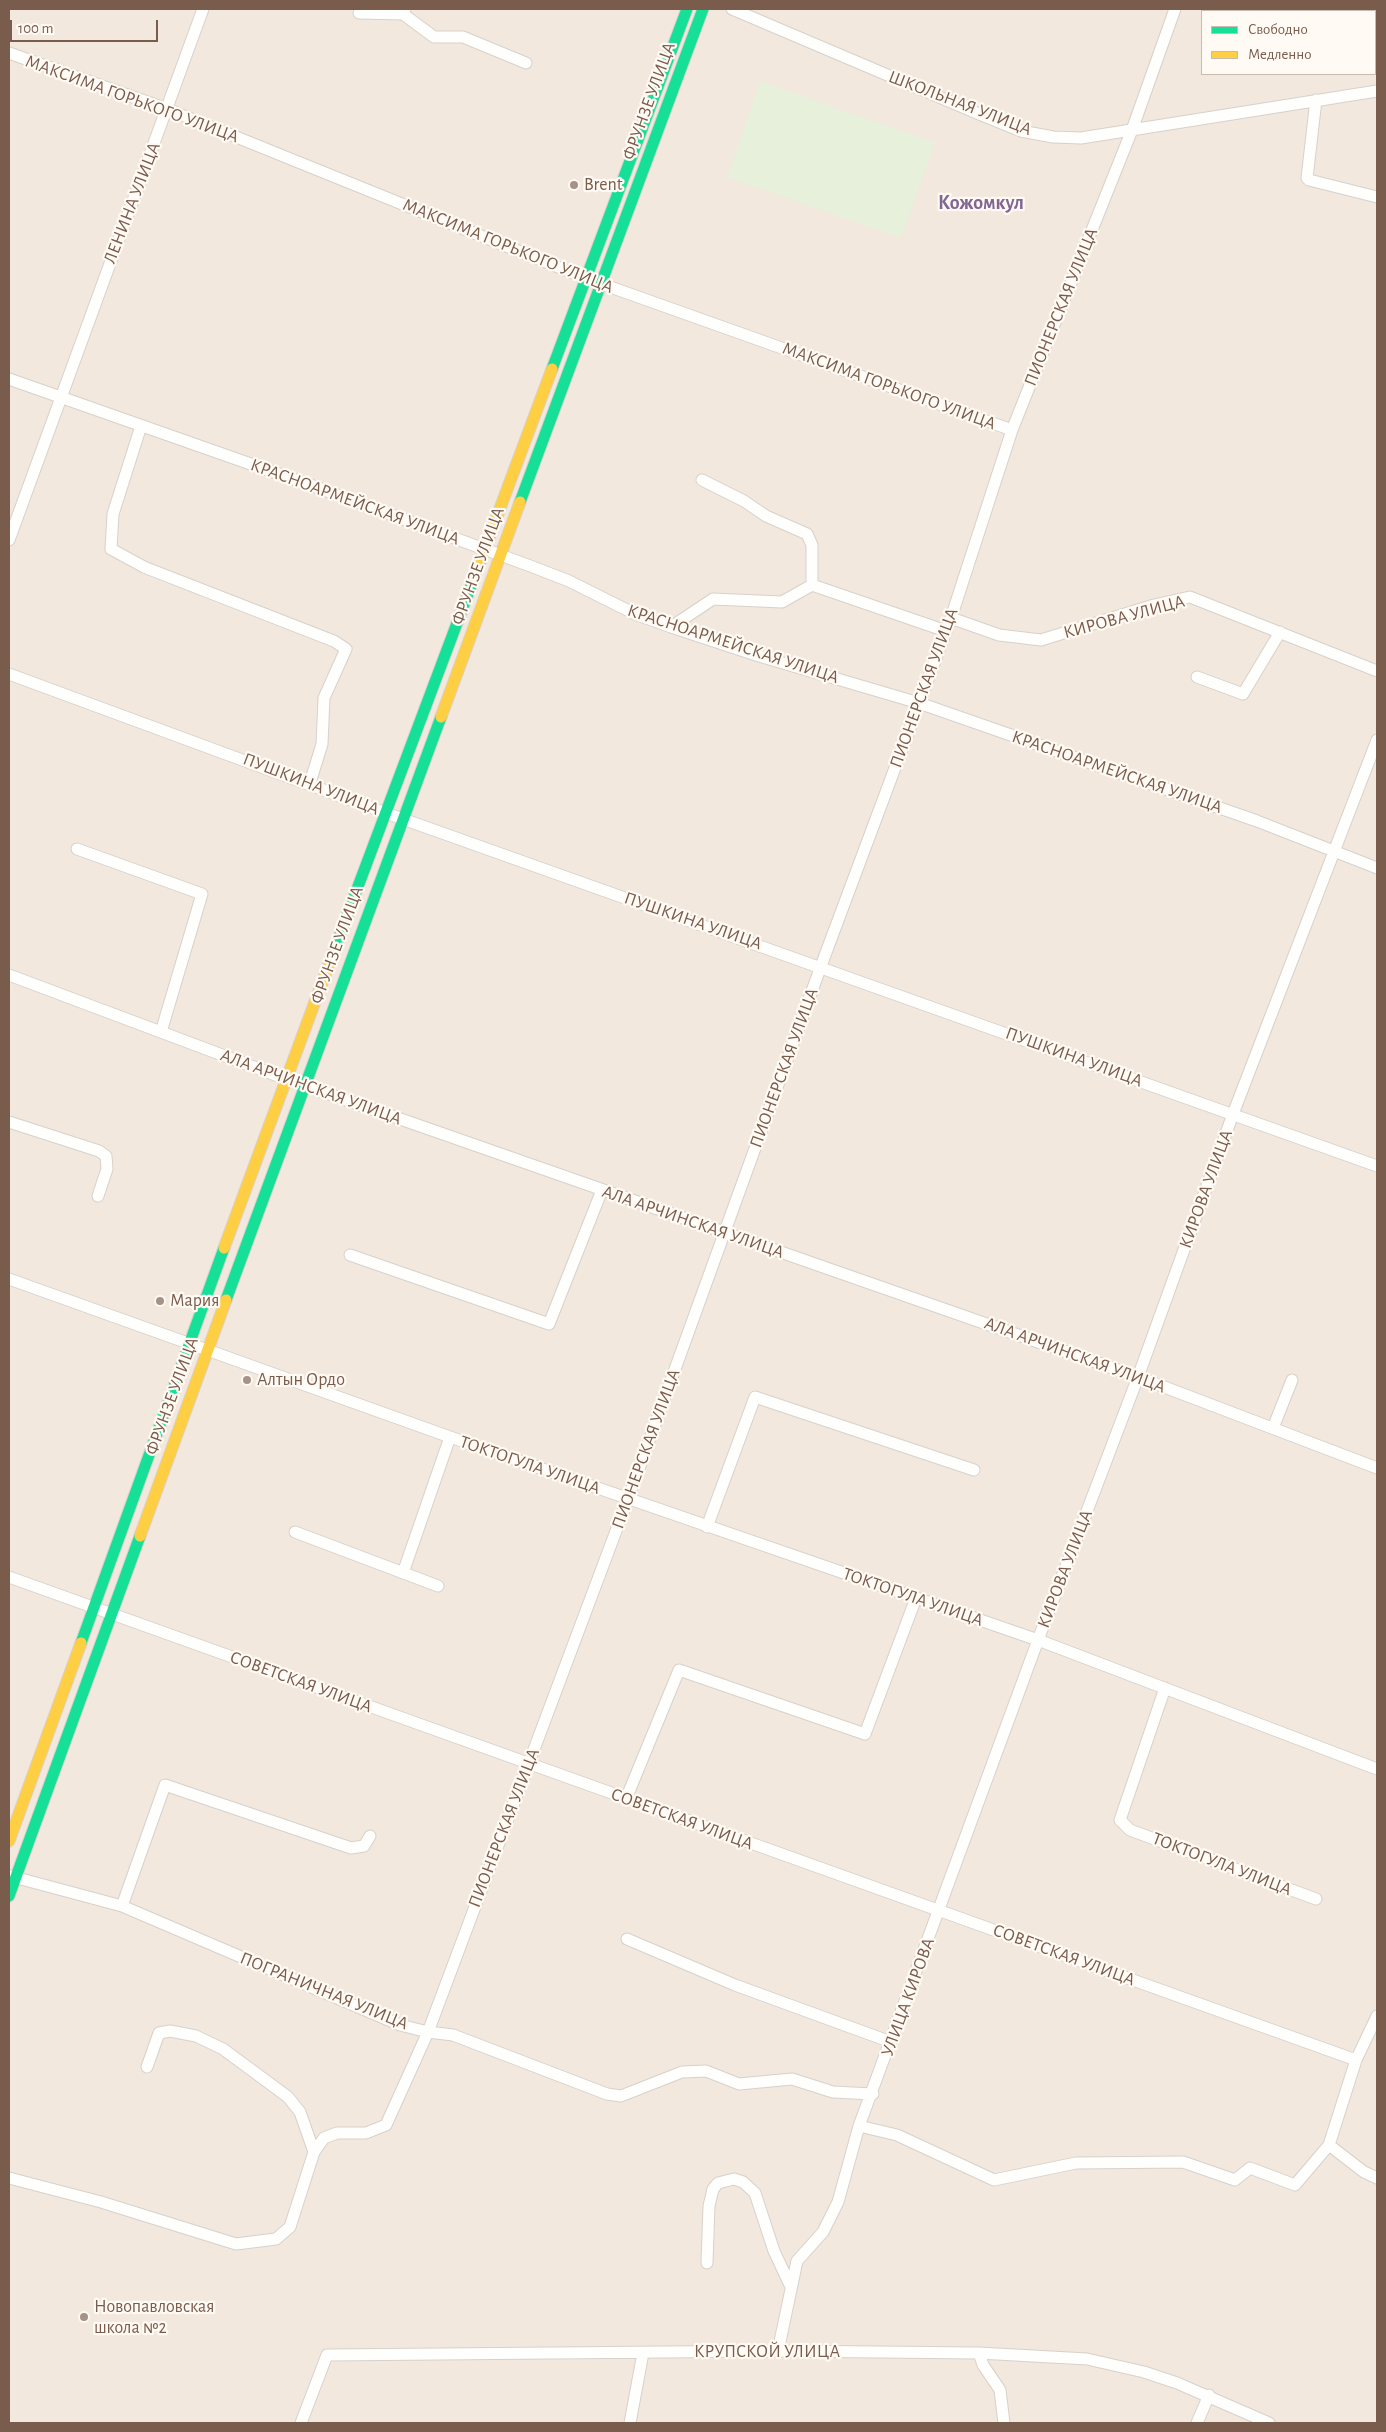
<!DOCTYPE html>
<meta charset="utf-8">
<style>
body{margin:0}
#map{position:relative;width:1386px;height:2432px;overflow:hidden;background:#f9f5f0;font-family:"Alegreya Sans",sans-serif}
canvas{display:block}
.frame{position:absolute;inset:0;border:10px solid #7a5c4d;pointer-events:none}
.legend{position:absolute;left:1201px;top:10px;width:175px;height:65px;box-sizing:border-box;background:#fffaf3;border:1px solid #cabbb1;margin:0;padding:6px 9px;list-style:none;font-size:15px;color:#7a5c4d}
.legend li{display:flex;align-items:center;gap:10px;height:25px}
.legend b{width:25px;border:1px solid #cabbb1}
.scale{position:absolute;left:10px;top:20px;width:148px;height:22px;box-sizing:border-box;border:2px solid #7a5c4d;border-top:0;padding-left:6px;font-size:15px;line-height:18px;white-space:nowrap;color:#7a5c4d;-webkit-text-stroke:4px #fffaf3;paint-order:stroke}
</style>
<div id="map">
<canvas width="1386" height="2432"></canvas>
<div class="frame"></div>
<ul class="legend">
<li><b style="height:6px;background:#16e098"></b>Свободно</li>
<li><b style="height:6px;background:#ffcf43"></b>Медленно</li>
</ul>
<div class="scale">100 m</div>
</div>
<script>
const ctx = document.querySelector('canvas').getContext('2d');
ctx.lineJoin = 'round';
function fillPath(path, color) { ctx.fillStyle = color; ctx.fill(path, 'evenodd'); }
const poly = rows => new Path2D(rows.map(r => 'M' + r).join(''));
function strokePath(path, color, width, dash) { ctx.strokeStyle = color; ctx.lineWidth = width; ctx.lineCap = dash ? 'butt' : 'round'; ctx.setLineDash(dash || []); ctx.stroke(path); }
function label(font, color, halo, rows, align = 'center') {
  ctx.font = font + ' "Alegreya Sans",sans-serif'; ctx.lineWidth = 4.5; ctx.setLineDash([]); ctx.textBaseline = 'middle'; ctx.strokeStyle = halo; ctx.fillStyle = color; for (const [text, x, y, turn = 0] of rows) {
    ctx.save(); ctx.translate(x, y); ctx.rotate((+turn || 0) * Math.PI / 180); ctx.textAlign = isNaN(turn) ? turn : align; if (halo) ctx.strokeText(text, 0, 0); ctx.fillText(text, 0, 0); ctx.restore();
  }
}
fillPath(poly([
 [9,9,1377,9,1377,2423,9,2423],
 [1202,11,1375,11,1375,74,1202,74]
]), '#f2e8de');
fillPath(poly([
 [760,81,935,143,901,238,727,177]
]), '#e7f0db');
const street = poly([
 [732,9,979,114,1021,131,1053,137,1081,138,1377,91],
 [1358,9,1365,11],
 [359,13,403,14,405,9],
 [403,14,434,37,463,37,526,63],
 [1375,14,1377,15],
 [9,53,167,109,585,278,1012,430],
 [1316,100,1307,178,1309,180,1377,197],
 [9,379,316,487,533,567,569,581,635,614,671,627,759,656,919,703,1257,821,1377,868],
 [141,426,113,514,111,549,144,567,334,641,346,649,324,698,322,744,310,783],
 [702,480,744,501,766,516,807,534,812,545,812,585],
 [9,540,203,9],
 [951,618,999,635,1041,640,1154,605,1190,597,1377,671],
 [671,627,713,599,782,602,812,585,946,631],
 [9,674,386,813,1377,1166],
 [1197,677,1243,694,1280,632],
 [77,849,202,894,161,1032],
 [9,975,286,1079,1138,1377,1377,1468],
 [9,1122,99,1151,106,1156,107,1169,98,1196],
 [350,1255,549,1324,602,1190],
 [9,1279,450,1437,1038,1640,1377,1769],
 [1273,1428,1292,1380],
 [707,1527,755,1397,974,1470],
 [295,1532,438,1586],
 [403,1573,450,1437],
 [9,1577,1356,2060],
 [1165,1688,1120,1820,1130,1830,1316,1899],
 [626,1799,679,1670,865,1734,916,1598],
 [10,1876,122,1906,400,2025,428,2032,453,2035,607,2094,621,2096,682,2072,706,2071,739,2084,792,2079,833,2092,873,2094],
 [122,1906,165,1785,351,1848,364,1846,370,1836],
 [627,1939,735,1985,891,2042],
 [859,2126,897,2135,994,2180,1076,2163,1183,2162,1235,2180,1250,2168,1295,2185,1329,2145,1356,2060,1377,2016],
 [1329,2145,1364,2172,1377,2178],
 [314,2152,324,2138,337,2133,366,2133,386,2125,428,2032,628,1499,821,966,951,618,1012,430,1132,130,1175,9],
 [9,2178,101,2202,236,2244,276,2239,290,2227,314,2152,300,2112,288,2097,223,2049,196,2036,170,2031,159,2033,147,2067],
 [707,2263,709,2206,713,2189,718,2183,734,2179,743,2182,755,2193,774,2251,790,2285],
 [778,2351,797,2261,823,2232,838,2202,859,2126,1038,1640,1138,1377,1233,1114,1377,740],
 [979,2353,983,2365,1000,2390,1004,2423],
 [301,2423,327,2355,778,2351,979,2353,1087,2359,1144,2372,1177,2383,1269,2423],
 [630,2423,643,2353],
 [1197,2423,1209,2395]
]);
const fast = poly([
 [552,369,687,9],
 [520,502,703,9],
 [330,961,480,562],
 [226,1300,441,717],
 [81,1643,224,1248],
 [9,1896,140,1536]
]);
const slow = poly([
 [480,562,552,369],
 [441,717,520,502],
 [224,1248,330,961],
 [140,1536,226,1300],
 [9,1841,81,1643]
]);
strokePath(street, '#d7d1cb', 13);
strokePath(fast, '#dad1cc', 13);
strokePath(slow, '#dad1cc', 13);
strokePath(street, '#fefefd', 11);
strokePath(fast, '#16e098', 11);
strokePath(slow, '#ffcf43', 11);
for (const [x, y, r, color] of [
 [574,185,5,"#a69286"],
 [160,1301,5,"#a69286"],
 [247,1380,5,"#a69286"],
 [84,2317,5,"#a69286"]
]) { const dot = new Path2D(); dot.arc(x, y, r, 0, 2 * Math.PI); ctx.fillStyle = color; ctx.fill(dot); strokePath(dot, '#fffaf3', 2); }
label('18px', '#7a5c4d', '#fffaf3', [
 ["МАКСИМА ГОРЬКОГО УЛИЦА",132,99,20],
 ["ФРУНЗЕ УЛИЦА",649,101,-70],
 ["ШКОЛЬНАЯ УЛИЦА",960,103,21],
 ["ЛЕНИНА УЛИЦА",132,203,-69],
 ["МАКСИМА ГОРЬКОГО УЛИЦА",508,246,22],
 ["ПИОНЕРСКАЯ УЛИЦА",1061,307,-68],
 ["МАКСИМА ГОРЬКОГО УЛИЦА",889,386,20],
 ["КРАСНОАРМЕЙСКАЯ УЛИЦА",355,502,20],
 ["ФРУНЗЕ УЛИЦА",478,566,-70],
 ["КИРОВА УЛИЦА",1124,617,-15],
 ["КРАСНОАРМЕЙСКАЯ УЛИЦА",733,644,18],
 ["ПИОНЕРСКАЯ УЛИЦА",924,688,-70],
 ["КРАСНОАРМЕЙСКАЯ УЛИЦА",1117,772,19],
 ["ПУШКИНА УЛИЦА",311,784,21],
 ["ПУШКИНА УЛИЦА",693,921,19],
 ["ФРУНЗЕ УЛИЦА",337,945,-70],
 ["ПУШКИНА УЛИЦА",1074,1057,20],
 ["ПИОНЕРСКАЯ УЛИЦА",784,1068,-70],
 ["АЛА АРЧИНСКАЯ УЛИЦА",311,1087,20],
 ["КИРОВА УЛИЦА",1206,1189,-70],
 ["АЛА АРЧИНСКАЯ УЛИЦА",693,1222,19],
 ["АЛА АРЧИНСКАЯ УЛИЦА",1075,1355,20],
 ["ФРУНЗЕ УЛИЦА",172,1396,-70],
 ["ПИОНЕРСКАЯ УЛИЦА",646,1449,-70],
 ["ТОКТОГУЛА УЛИЦА",530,1465,19],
 ["КИРОВА УЛИЦА",1065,1569,-69],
 ["ТОКТОГУЛА УЛИЦА",913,1597,19],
 ["СОВЕТСКАЯ УЛИЦА",301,1682,20],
 ["СОВЕТСКАЯ УЛИЦА",682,1819,20],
 ["ПИОНЕРСКАЯ УЛИЦА",504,1828,-69],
 ["ТОКТОГУЛА УЛИЦА",1222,1864,21],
 ["СОВЕТСКАЯ УЛИЦА",1064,1955,20],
 ["ПОГРАНИЧНАЯ УЛИЦА",324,1991,22],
 ["УЛИЦА КИРОВА",908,1997,-70],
 ["КРУПСКОЙ УЛИЦА",767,2352]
]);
label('18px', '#7a5c4d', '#fffaf3', [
 ["Brent",584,185],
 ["Мария",170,1301],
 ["Алтын Ордо",257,1380],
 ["Новопавловская",94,2307],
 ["школа №2",94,2328]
], 'left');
label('bold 20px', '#846695', '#fffaf3', [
 ["Кожомкул",981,203]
]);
</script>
